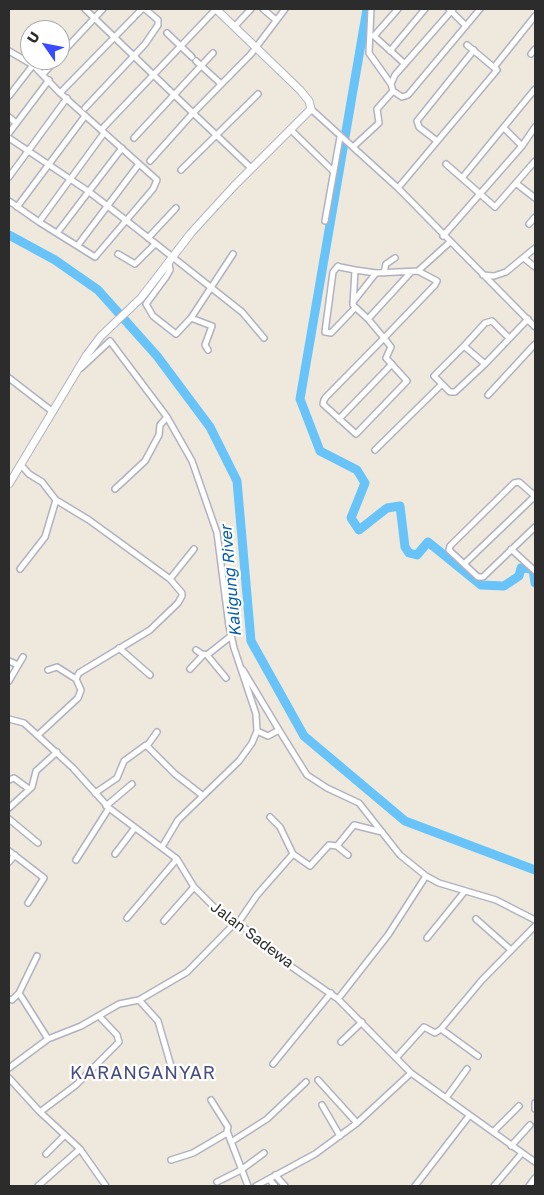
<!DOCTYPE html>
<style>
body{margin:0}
#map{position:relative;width:544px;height:1195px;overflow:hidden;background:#efe9dd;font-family:"Golos Text",sans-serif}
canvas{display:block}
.frame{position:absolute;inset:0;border:10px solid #2c2c2c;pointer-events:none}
.north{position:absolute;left:20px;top:20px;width:50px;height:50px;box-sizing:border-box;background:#fff;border:1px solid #ababab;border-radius:50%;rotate:303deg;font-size:14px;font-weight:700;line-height:20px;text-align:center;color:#2c2c2c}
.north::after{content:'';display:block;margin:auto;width:18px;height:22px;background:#3a4aff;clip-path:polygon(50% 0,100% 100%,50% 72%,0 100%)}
</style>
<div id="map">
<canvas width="544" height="1195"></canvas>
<div class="frame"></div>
<div class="north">U</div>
</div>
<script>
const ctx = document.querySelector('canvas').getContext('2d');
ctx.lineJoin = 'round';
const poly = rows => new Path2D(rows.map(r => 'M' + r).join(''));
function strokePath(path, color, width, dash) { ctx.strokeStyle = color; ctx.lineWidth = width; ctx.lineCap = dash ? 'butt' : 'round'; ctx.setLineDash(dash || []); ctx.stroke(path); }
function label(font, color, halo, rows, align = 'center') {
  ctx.font = font + ' "Golos Text",sans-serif'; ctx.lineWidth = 4.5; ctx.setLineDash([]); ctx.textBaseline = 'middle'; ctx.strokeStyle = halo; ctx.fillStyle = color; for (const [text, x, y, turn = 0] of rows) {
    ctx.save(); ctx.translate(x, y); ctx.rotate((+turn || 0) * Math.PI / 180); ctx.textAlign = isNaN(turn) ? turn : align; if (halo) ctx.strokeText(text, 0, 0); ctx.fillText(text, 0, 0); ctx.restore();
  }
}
strokePath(poly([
 [367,9,300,399,320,451,357,470,365,483,351,518,359,530,387,508,400,506,405,547,409,553,417,555,428,542,481,585,504,586,519,576,521,568,533,569,535,583],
 [9,235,55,260,98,290,157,356,210,427,237,481,251,641,304,736,405,821,535,870]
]), '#68c3f9', 9);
const street = poly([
 [85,9,193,113,251,54,285,9],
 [263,9,276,20],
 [371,9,369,53,391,84],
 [398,9,374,36,405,64],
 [449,9,466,26],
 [235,26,251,9],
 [167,33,192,57],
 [9,51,33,65,60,93,142,9],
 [390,51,425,9],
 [531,54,535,49],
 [60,55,103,9],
 [196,61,220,83],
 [495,66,535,16],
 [43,74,56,60],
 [393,91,402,97,408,95,480,9],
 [60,93,157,180,153,189,95,257,39,222,104,133],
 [9,96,33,65],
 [85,108,145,44,158,25,158,20,145,9],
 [311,109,398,188,535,327],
 [9,117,16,123],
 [504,128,522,146],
 [101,130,216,9],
 [291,130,334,172],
 [9,133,49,80],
 [9,138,88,191,127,221,242,312,264,338],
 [134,138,213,53],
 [437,141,419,127,417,121,474,50],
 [353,147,379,123,377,109,393,91,391,84,395,75,453,9],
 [150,161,193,113,251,168],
 [446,164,495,207,535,161],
 [181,170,258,94],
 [9,177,67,98],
 [462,178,535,89],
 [517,184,535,198],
 [398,188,497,70,467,45],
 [9,201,39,222],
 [17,207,85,116],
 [325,221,340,137],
 [529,224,535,217],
 [57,233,122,148],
 [443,236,522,146,535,127],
 [148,238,176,208],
 [78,245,139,164],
 [118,254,135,264,155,244],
 [525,259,535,267],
 [169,263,170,270,166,277,146,304,153,316,176,334,191,318,233,254],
 [418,271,450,242],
 [384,273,386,264,395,258],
 [483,275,494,276,506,272,535,248],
 [353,302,376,273],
 [355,308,331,333,325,332,333,272,338,266,340,267,355,270,376,273,418,271,437,281,435,285,384,338,326,397,324,400,323,404,356,434,407,381,386,358,391,347,384,338,368,319,353,305,355,270],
 [191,318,212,326,205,345,208,350],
 [368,319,411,272],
 [464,346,434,376,450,392,455,392,485,364,528,319],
 [485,364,464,346,485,323,492,321,509,338],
 [81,368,110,341,167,417,192,461,217,533,229,626,234,648,256,714,257,731,252,743,239,761,178,820,162,847],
 [9,378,53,412],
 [488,395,535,344],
 [339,419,392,364],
 [375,450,441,385],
 [21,465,29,474,42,482,56,500,89,520,170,579,182,593,182,596,178,603,150,630,79,673,76,679,81,690,78,698,38,735],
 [115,489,145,461,159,435,160,425,167,417],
 [535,496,464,564,449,550,450,546,514,483,519,482,535,496],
 [511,549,535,571],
 [464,564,478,577,483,577,535,527],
 [20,569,45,537,56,500],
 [170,579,194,549],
 [119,648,150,675],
 [196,650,203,655],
 [9,661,18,665],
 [190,669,204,654,207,655],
 [48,670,57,667,76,679],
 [243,670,279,730],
 [226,678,207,655,231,636],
 [9,681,23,657],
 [9,719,24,723,73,768,109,808,177,859,194,887,218,911,246,929,276,956,338,999,411,1073,535,1162],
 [257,731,268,736,279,730,307,775,327,788,359,803,400,855,426,876,439,883,496,900,535,920],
 [147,746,157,732],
 [9,780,14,778,29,789],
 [95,793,117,778,124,761,146,745,175,774,202,795],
 [106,806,132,784],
 [9,808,32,787,36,771,57,752],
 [9,819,38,843],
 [337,846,354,825,382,832],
 [9,851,44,878,28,903],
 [115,854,134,829],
 [293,854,310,866,329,845,337,846,348,855],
 [76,860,109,808],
 [9,862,15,855],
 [127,918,177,859],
 [476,919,511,950],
 [164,921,194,887],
 [238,923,257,895,293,854,280,827,270,817],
 [427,938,465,891],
 [19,993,37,956],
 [9,999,12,1000,19,993,48,1039],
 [338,999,388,935,426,876],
 [139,1000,158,1021,173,1073],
 [441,1029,478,1056],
 [341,1042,362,1022],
 [396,1058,424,1027,435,1033,441,1029,482,980,535,926],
 [273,1064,331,993],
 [9,1068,48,1039,81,1026,119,1004,139,1000,187,972,236,922],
 [9,1078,40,1112,80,1149,106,1186],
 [318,1080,357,1123],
 [446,1098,467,1069],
 [211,1100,228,1127,227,1131,248,1186],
 [535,1103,535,1109],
 [322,1105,340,1136],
 [40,1112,76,1085,119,1042,117,1035,99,1016],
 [493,1132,519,1106],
 [231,1142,267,1119,306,1082],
 [511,1146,530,1125],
 [46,1154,65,1135],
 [171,1160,193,1153,227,1133],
 [275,1175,285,1186],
 [269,1179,275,1186],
 [217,1182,241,1170,264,1153],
 [38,1186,80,1149],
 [256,1186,315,1154,357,1123,411,1073],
 [415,1186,469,1116],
 [494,1186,522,1153],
 [529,1186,535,1178]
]);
const secondary = poly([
 [9,484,86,356,101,336,141,298,191,233,234,186,311,109,309,101,300,90,216,9]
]);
strokePath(street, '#b1b2c1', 8);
strokePath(secondary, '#b1b2c1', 9);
strokePath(street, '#fff', 5);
strokePath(secondary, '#fff', 7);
label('15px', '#2c2c2c', '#fff', [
 ["Jalan Sadewa",252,935,37]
]);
label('italic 16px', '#025ea9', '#fff', [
 ["Kaligung River",231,581,-95]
]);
ctx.letterSpacing = '1px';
label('18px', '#484c81', '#fff', [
 ["KARANGANYAR",143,1073]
]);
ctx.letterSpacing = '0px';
</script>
